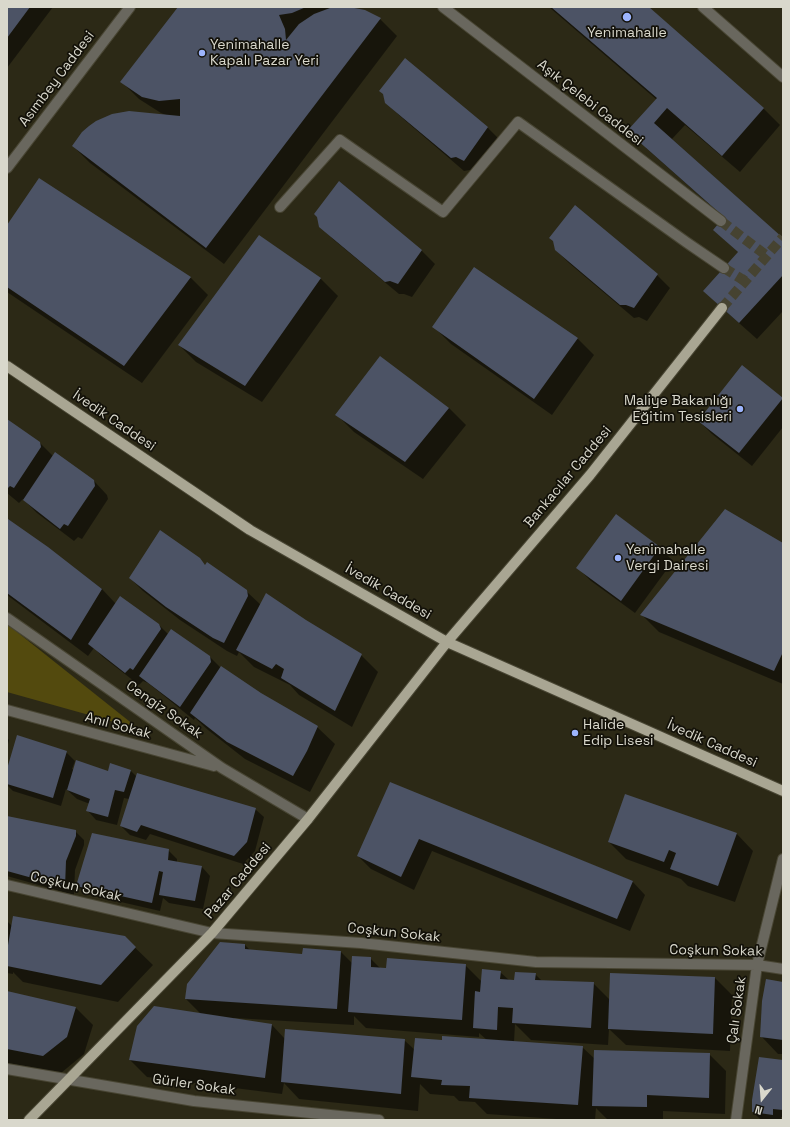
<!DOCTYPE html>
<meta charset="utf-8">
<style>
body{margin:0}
#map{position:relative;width:790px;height:1127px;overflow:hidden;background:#2c2916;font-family:"Space Grotesk",sans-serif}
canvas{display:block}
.frame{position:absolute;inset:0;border:8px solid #d9d8cc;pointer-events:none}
.north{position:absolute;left:742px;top:1079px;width:40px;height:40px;-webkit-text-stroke:3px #131109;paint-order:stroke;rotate:197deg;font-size:11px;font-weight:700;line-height:16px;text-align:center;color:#d9d8cc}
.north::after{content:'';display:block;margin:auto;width:14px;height:18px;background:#d9d8cc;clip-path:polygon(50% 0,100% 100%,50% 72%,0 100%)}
</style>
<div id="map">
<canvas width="790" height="1127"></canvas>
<div class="frame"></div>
<div class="north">N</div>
</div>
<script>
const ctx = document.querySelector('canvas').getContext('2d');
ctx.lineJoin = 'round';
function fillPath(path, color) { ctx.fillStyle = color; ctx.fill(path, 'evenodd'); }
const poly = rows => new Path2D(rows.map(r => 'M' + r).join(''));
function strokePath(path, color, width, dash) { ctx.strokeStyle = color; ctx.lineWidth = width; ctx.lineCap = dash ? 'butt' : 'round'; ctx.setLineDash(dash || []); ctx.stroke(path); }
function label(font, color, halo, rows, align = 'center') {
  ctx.font = font + ' "Space Grotesk",sans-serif'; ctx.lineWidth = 3.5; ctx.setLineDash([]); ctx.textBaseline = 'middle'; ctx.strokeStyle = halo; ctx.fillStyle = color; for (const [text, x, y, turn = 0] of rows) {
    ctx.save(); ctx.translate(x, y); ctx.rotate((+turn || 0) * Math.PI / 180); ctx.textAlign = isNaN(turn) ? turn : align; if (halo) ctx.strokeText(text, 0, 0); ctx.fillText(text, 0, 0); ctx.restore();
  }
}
fillPath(poly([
 [7,624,139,729,7,692]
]), '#534a0e');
fillPath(poly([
 [7,7,53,7,7,68],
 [179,7,343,7,342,8,380,19,397,36,224,264,90,163,73,146,166,115,161,113,139,99,122,82],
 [549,7,647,7,763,108,780,125,740,172,685,125,672,139,783,239,783,311,757,339,722,308,739,253,714,230,725,218,646,148,657,100],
 [386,103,488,128,501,141,477,174,470,170,464,171,400,116],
 [39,179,191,278,208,295,142,383,7,292,7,227],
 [340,182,422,251,435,264,412,297,404,294,399,294,334,240,320,226],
 [259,237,321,279,338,296,262,402,196,362,179,345],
 [556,250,657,275,670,288,647,321,639,317,634,318,569,263],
 [434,327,577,338,594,355,552,415,451,344],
 [742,367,783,400,783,427,752,466,712,434,699,421],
 [449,408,466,425,423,479,354,432,337,415],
 [7,420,39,442,53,456,94,481,107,495,108,499,82,539,78,537,74,541,37,513,23,499,19,503,7,493],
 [616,516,660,548,673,561,635,613,591,581,578,568],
 [8,520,47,547,102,589,116,604,159,625,168,634,210,657,221,668,260,694,317,727,335,744,310,792,245,759,208,730,195,718,194,720,148,683,143,681,139,685,103,657,94,648,88,656,7,595],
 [783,544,783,684,659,632,642,615],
 [199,559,206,566,246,591,261,605,306,621,361,655,378,672,352,727,299,695,290,685,254,667,239,652,237,656,227,651,180,620,143,591,130,578],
 [7,738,9,740,7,748],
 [66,752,75,761,72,769,74,770,108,772,130,770,137,777,255,809,264,817,255,851,243,864,150,834,146,840,130,835,121,826,129,799,124,798,117,825,96,820,88,811,90,804,77,799,66,789,61,806,13,791,7,785,7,772],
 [390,783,632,881,645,895,630,931,432,851,414,890,371,869,358,856],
 [7,817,75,831,84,840,84,845,75,870,74,895,7,876],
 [736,833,753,851,735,902,688,886,681,879,626,859,609,842],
 [168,850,177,859,177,863,202,867,210,876,203,909,169,903,163,898,160,911,86,894,77,885],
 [7,921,12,926,124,937,153,965,118,1002,23,982,13,972,13,974,7,973],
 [245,945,250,950,303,955,341,952,353,964,370,958,381,969,465,965,482,982,500,972,509,980,515,981,535,974,543,982,593,983,610,1000,715,978,732,995,730,1051,626,1045,609,1029,608,1045,531,1040,515,1024,514,1042,582,1047,595,1059,709,1054,726,1071,725,1114,663,1111,663,1120,608,1120,596,1108,595,1120,570,1120,487,1114,475,1102,459,1101,454,1096,430,1094,420,1084,418,1111,299,1099,284,1083,282,1094,147,1077,130,1060,201,1014,186,999],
 [354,1016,366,1028,479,1037,479,1033,487,1040,443,1041,415,1050,404,1040,285,1039,272,1025,234,1020,234,1018,354,1025],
 [783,983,783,1054,778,1054,761,1036],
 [7,992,76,1008,93,1025,84,1054,61,1073,7,1063],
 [783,1061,783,1117,781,1117,781,1120,761,1120,753,1112]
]), '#0007');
fillPath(poly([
 [7,7,30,7,7,38],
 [178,7,306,7,292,13,279,15,285,29,286,40,299,24,314,14,330,8,349,7,365,10,381,18,206,248,72,146,82,132,89,126,96,121,112,114,129,111,180,116,180,99,159,101,142,97,120,82],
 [551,7,649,7,764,108,722,156,667,108,654,123,783,238,783,275,739,323,703,291,738,252,713,230,724,217,627,131,657,98],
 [405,58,488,127,464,161,456,157,451,158,385,103,383,94,379,91],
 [39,178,191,277,124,366,7,287,7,225],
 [339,181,422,250,398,284,390,281,385,282,319,227,317,217,314,214],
 [575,205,658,274,634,308,626,305,620,305,555,250,553,241,549,238],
 [259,235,321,278,245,386,178,345],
 [474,267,578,338,534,399,432,327],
 [380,356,449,408,405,462,335,415],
 [742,365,783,398,739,453,698,421],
 [7,419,40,442,41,447,14,488,10,486,7,489],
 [55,452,94,480,95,486,68,526,64,524,60,529,23,500],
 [725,509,783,543,783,652,774,671,640,615],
 [616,514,660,547,621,601,576,568],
 [8,519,48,547,102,589,71,640,7,593],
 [160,530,200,558,205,565,207,562,247,590,248,596,224,643,213,638,166,607,129,578],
 [266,593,306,620,362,654,335,711,281,678,284,669,276,664,272,669,236,650],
 [120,596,159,624,161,629,133,670,130,668,125,673,88,644],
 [171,629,210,656,211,662,180,707,139,676],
 [221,666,261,693,318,726,307,751,293,776,227,742,190,713],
 [17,735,67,751,53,798,7,784,7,769],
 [76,760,108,771,110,763,131,770,124,792,115,790,108,817,86,811,90,799,67,790],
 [137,773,256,808,247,842,234,856,141,825,137,832,120,826],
 [390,782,633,881,617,919,419,839,401,877,357,856],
 [625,794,737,833,718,886,670,869,676,853,669,850,664,862,608,842],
 [7,816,76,830,76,836,66,861,65,887,7,871],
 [92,833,169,849,168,860,202,866,195,901,159,895,163,872,159,871,152,903,76,886],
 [13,916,125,936,136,947,101,985,7,966,7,951],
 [220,942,245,944,245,949,302,954,303,948,341,951,337,1009,185,999,187,984],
 [352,956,371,957,371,967,386,968,387,958,466,964,462,1020,348,1012],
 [482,969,501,971,500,979,514,980,515,972,536,973,535,980,594,982,591,1028,512,1023,513,1008,498,1007,497,1030,473,1028,475,991,480,992],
 [610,973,715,977,713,1034,608,1029],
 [766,979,783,982,783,1040,760,1037,762,1001],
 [7,991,76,1007,67,1037,43,1056,7,1049],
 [154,1006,272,1024,265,1078,129,1060,137,1026],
 [285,1029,405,1039,401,1094,281,1082],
 [442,1036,583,1046,578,1105,469,1098,470,1086,441,1085,442,1080,411,1077,415,1038,442,1040],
 [594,1050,710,1053,709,1098,647,1095,647,1107,592,1106],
 [759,1057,783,1060,783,1110,773,1109,773,1115,752,1112,752,1100]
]), '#4c5365');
strokePath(poly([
 [721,221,767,256],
 [724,268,745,281]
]), '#464331', 10, [10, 5]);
strokePath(poly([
 [722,308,783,237]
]), '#464331', 10, [10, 5]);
const minor = poly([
 [443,7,721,221],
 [703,7,783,77],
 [7,168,130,7],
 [280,207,340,140,443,212,518,122,686,242,724,268],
 [7,618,222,768,308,819],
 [7,710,214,766],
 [7,885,212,933,361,943,536,962,757,965,783,969],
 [7,1069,194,1101,379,1120],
 [736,1120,757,965,783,859]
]);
const major = poly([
 [7,366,250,530,447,642,783,791],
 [29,1120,212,933,308,819,447,642,590,475,722,308]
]);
strokePath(minor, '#484533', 12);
strokePath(major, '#484533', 12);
strokePath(minor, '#69675e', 10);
strokePath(major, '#a9a693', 10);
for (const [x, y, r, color] of [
 [627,17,5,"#9cb4fd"],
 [202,53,4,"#9cb4fd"],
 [740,409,4,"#9cb4fd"],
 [618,558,4,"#9cb4fd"],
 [575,733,4,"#9cb4fd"]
]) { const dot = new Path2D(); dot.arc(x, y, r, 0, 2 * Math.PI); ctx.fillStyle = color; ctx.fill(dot); strokePath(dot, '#131109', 1.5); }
label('14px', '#d9d8cc', '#131109', [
 ["Yenimahalle",627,33,"center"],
 ["Yenimahalle",210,45],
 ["Kapalı Pazar Yeri",210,61],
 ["Maliye Bakanlığı",732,401,"right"],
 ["Eğitim Tesisleri",732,417,"right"],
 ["Yenimahalle",626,550],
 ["Vergi Dairesi",626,566],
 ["Halide",583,725],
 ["Edip Lisesi",583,741]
], 'left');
label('14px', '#d9d8cc', '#131109', [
 ["Asımbey Caddesi",57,79,-53],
 ["Aşık Çelebi Caddesi",590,103,38],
 ["İvedik Caddesi",114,421,34],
 ["Bankacılar Caddesi",568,477,-50],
 ["İvedik Caddesi",388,592,30],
 ["Cengiz Sokak",164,710,35],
 ["Anıl Sokak",118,726,15],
 ["İvedik Caddesi",712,744,24],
 ["Pazar Caddesi",238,881,-50],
 ["Coşkun Sokak",76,887,13],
 ["Coşkun Sokak",394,933,6],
 ["Coşkun Sokak",716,951,1],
 ["Çalı Sokak",737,1010,-82],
 ["Gürler Sokak",194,1085,8]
]);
</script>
